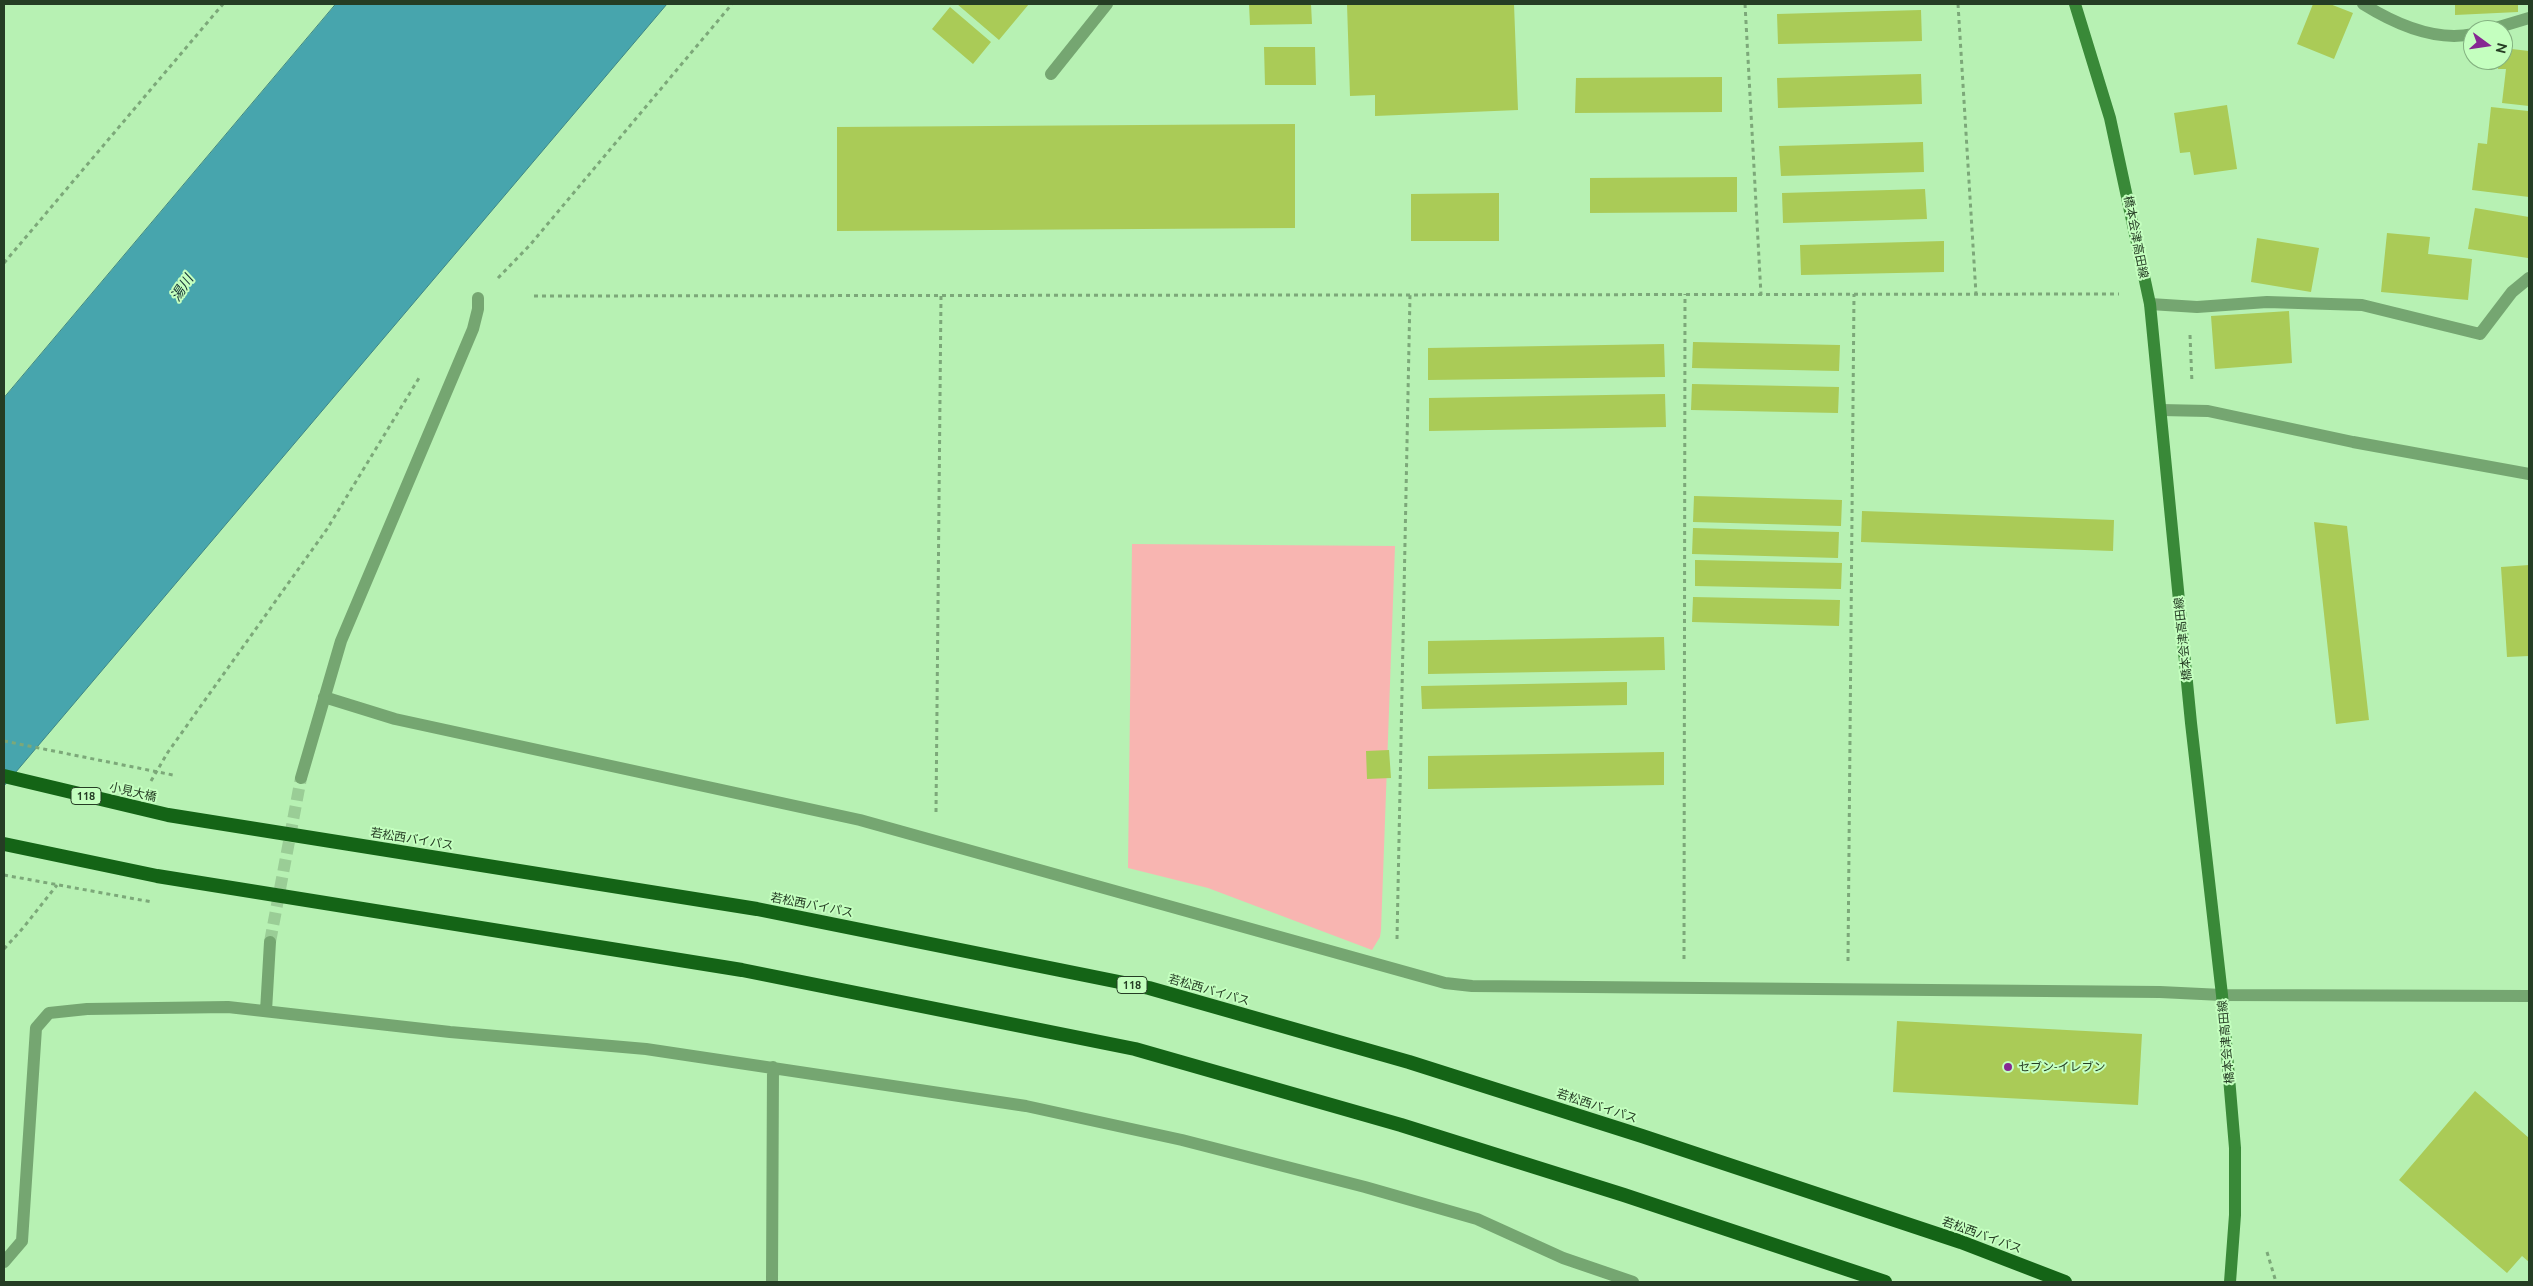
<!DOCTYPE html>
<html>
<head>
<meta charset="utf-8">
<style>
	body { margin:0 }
	#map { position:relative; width:2533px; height:1286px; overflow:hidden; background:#b7f1b3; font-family:Ubuntu,sans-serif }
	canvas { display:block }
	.frame { position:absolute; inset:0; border:5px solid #253d24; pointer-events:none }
	.north { position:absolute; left:2463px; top:20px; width:50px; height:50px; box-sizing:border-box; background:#c4ffbf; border:1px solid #84b181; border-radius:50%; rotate:104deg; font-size:14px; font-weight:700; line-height:20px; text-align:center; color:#253d24 }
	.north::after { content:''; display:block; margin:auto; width:18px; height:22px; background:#862892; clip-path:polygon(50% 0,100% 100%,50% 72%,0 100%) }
</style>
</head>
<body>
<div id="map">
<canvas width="2533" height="1286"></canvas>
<div class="frame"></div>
<div class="north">N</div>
</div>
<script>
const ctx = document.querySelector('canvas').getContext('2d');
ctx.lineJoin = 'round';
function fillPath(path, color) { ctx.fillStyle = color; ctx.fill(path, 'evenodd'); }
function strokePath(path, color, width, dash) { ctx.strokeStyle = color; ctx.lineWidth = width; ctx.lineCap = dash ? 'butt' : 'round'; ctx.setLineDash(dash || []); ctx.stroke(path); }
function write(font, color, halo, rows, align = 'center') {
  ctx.font = font + ' Ubuntu,"Noto Sans JP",sans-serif'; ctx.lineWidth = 4; ctx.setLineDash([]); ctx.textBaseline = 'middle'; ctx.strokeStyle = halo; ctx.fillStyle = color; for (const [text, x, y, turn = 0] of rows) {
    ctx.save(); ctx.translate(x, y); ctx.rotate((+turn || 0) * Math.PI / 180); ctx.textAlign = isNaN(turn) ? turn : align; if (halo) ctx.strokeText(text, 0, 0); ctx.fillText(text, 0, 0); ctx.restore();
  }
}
const green = new Path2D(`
	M1132,544l263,2 -14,384 -1,7 -8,13 -164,-62 -80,-20z`);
const water = new Path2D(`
	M336,4h331l-663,782v-388z`);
const building = new Path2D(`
	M957,4h72l-30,36z
	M1249,4h62l1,20 -62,1z
	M1347,4h167l4,106 -143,6v-21l-25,1z
	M2313,4h17l23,9 -19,46 -37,-15z
	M2455,4h63v8l-63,3z
	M950,7l41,35 -18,22 -41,-35z
	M1921,10l1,31 -144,3 -1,-30z
	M1264,47h51l1,38h-51z
	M2503,48l26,3v55l-27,-3 4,-34h-8l1,-9h4z
	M1921,74l1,30 -144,4 -1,-30z
	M1722,77v35l-147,1 1,-35z
	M2227,105l10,64 -43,6 -4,-23 -10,1 -6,-40z
	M2491,107l37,4 1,86 -57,-7 6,-47 9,1z
	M1295,124v104l-458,3v-104z
	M1923,142l1,30 -143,4 -2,-30z
	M1737,177v35l-147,1v-35z
	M1925,189l2,30 -144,4 -1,-30z
	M1499,193v48h-88v-47z
	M2475,208l54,9 -1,41 -60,-9z
	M2387,233l43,4 -2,17 44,5 -4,41 -87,-8z
	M2257,238l62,10 -8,44 -60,-10z
	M1944,241v31l-143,3 -1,-30z
	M2289,311l3,52 -77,6 -4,-53z
	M1693,342l147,3 -1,26 -147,-3z
	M1664,344l1,33 -237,3v-32z
	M1692,384l147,3 -1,26 -147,-3z
	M1665,394l1,33 -237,4v-33z
	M1694,496l148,4 -1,26 -148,-4z
	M1862,511l252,9 -1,31 -252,-9z
	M2314,522l33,4 22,194 -33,4z
	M1693,528l146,4 -1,26 -146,-4z
	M1695,560l147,3 -1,26 -146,-3z
	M2529,565v91l-22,1 -6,-90z
	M1693,597l147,3 -1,26 -147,-4z
	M1664,637l1,33 -237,4v-33z
	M1627,682v23l-205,4 -1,-23z
	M1389,750l2,28 -24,1 -1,-28z
	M1664,752v33l-236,4v-33z
	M1897,1021l245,13 -4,71 -245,-13z
	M2475,1091l54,47v124l-7,-6 -15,17 -108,-93z`);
const minorTunnel = new Path2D(`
	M270,942l31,-164`);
const path = new Path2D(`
	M1745,4l16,291
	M1958,4l18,290
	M4,263l219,-259
	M498,278l32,-33 202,-241
	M534,296l1585,-2
	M2190,335l2,48
	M151,781l17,-29 159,-223 92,-151
	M936,812l5,-517
	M1397,939l13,-644
	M4,949l19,-21 34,-43
	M1684,959l1,-665
	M1848,961l6,-667
	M2267,1252l9,30`);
const service = new Path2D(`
	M1051,74l56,-70`);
const minor = new Path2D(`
	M2363,4c32,20 72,38 110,30
	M2489,30l40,-12
	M2150,304l47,3 70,-5 95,3 118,29 32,-42 17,-14
	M2161,410l47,1 145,31 176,32
	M324,697l71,22 465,101 585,163 27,3 688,6 62,3 307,1
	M301,778l40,-137 132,-312 5,-20v-11
	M266,1011l4,-69
	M4,1262l18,-21 14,-213 13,-15 38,-4 141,-2 222,25 196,17 380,57 156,34 183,47 112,32 86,39 70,24
	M772,1282l1,-215`);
const secondary = new Path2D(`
	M2075,4l35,114 40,186 41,419 31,272 13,153v67l-5,67`);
const trunk = new Path2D(`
	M4,776l164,39 589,94 392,79 260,74 233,74 319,106 104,40
	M4,844l153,32 585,94 393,79 266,76 223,70 261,87`);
const pathBridge = new Path2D(`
	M4,741l169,34
	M4,875l148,27`);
const markers = [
	[2008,1067,5,"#862892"]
];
const shields = [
	[86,796,30],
	[1132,985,30]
];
const shieldNames = [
	["118",86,796],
	["118",1132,985]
];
const streetNames = [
	["橋本会津高田線",2136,237,79],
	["橋本会津高田線",2183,639,-96],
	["小見大橋",133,792,13],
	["若松西バイパス",412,839,9],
	["若松西バイパス",812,905,11],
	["若松西バイパス",1209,990,16],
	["橋本会津高田線",2226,1042,-95],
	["若松西バイパス",1597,1106,18],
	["若松西バイパス",1982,1235,20]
];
const poiNames = [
	["セブン-イレブン",2018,1067]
];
const waterNames = [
	["湯川",182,288,-57]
];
fillPath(green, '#f8b5b1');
fillPath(water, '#47a5ad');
strokePath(water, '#3d8684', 1);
fillPath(building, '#aacb57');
strokePath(minorTunnel, '#9acd96', 12, [12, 6]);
strokePath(path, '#7ca879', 3, [4, 4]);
strokePath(service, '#75a671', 12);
strokePath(minor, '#75a671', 12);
strokePath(secondary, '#398938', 12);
strokePath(trunk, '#146416', 14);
strokePath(pathBridge, '#7ca879', 3, [4, 4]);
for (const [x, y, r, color] of markers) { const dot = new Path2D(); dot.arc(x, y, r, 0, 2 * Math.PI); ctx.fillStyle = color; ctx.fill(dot); strokePath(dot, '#c4ffbf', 2); }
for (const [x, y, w] of shields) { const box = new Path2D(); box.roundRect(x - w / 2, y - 8.5, w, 17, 4); ctx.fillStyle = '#c4ffbf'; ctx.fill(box); strokePath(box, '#253d24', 1); }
write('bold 11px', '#253d24', null, shieldNames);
write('12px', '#253d24', '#c4ffbf', streetNames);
write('12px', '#253d24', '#c4ffbf', poiNames, 'left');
write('italic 14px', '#122f32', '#c4ffbf', waterNames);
</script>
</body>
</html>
